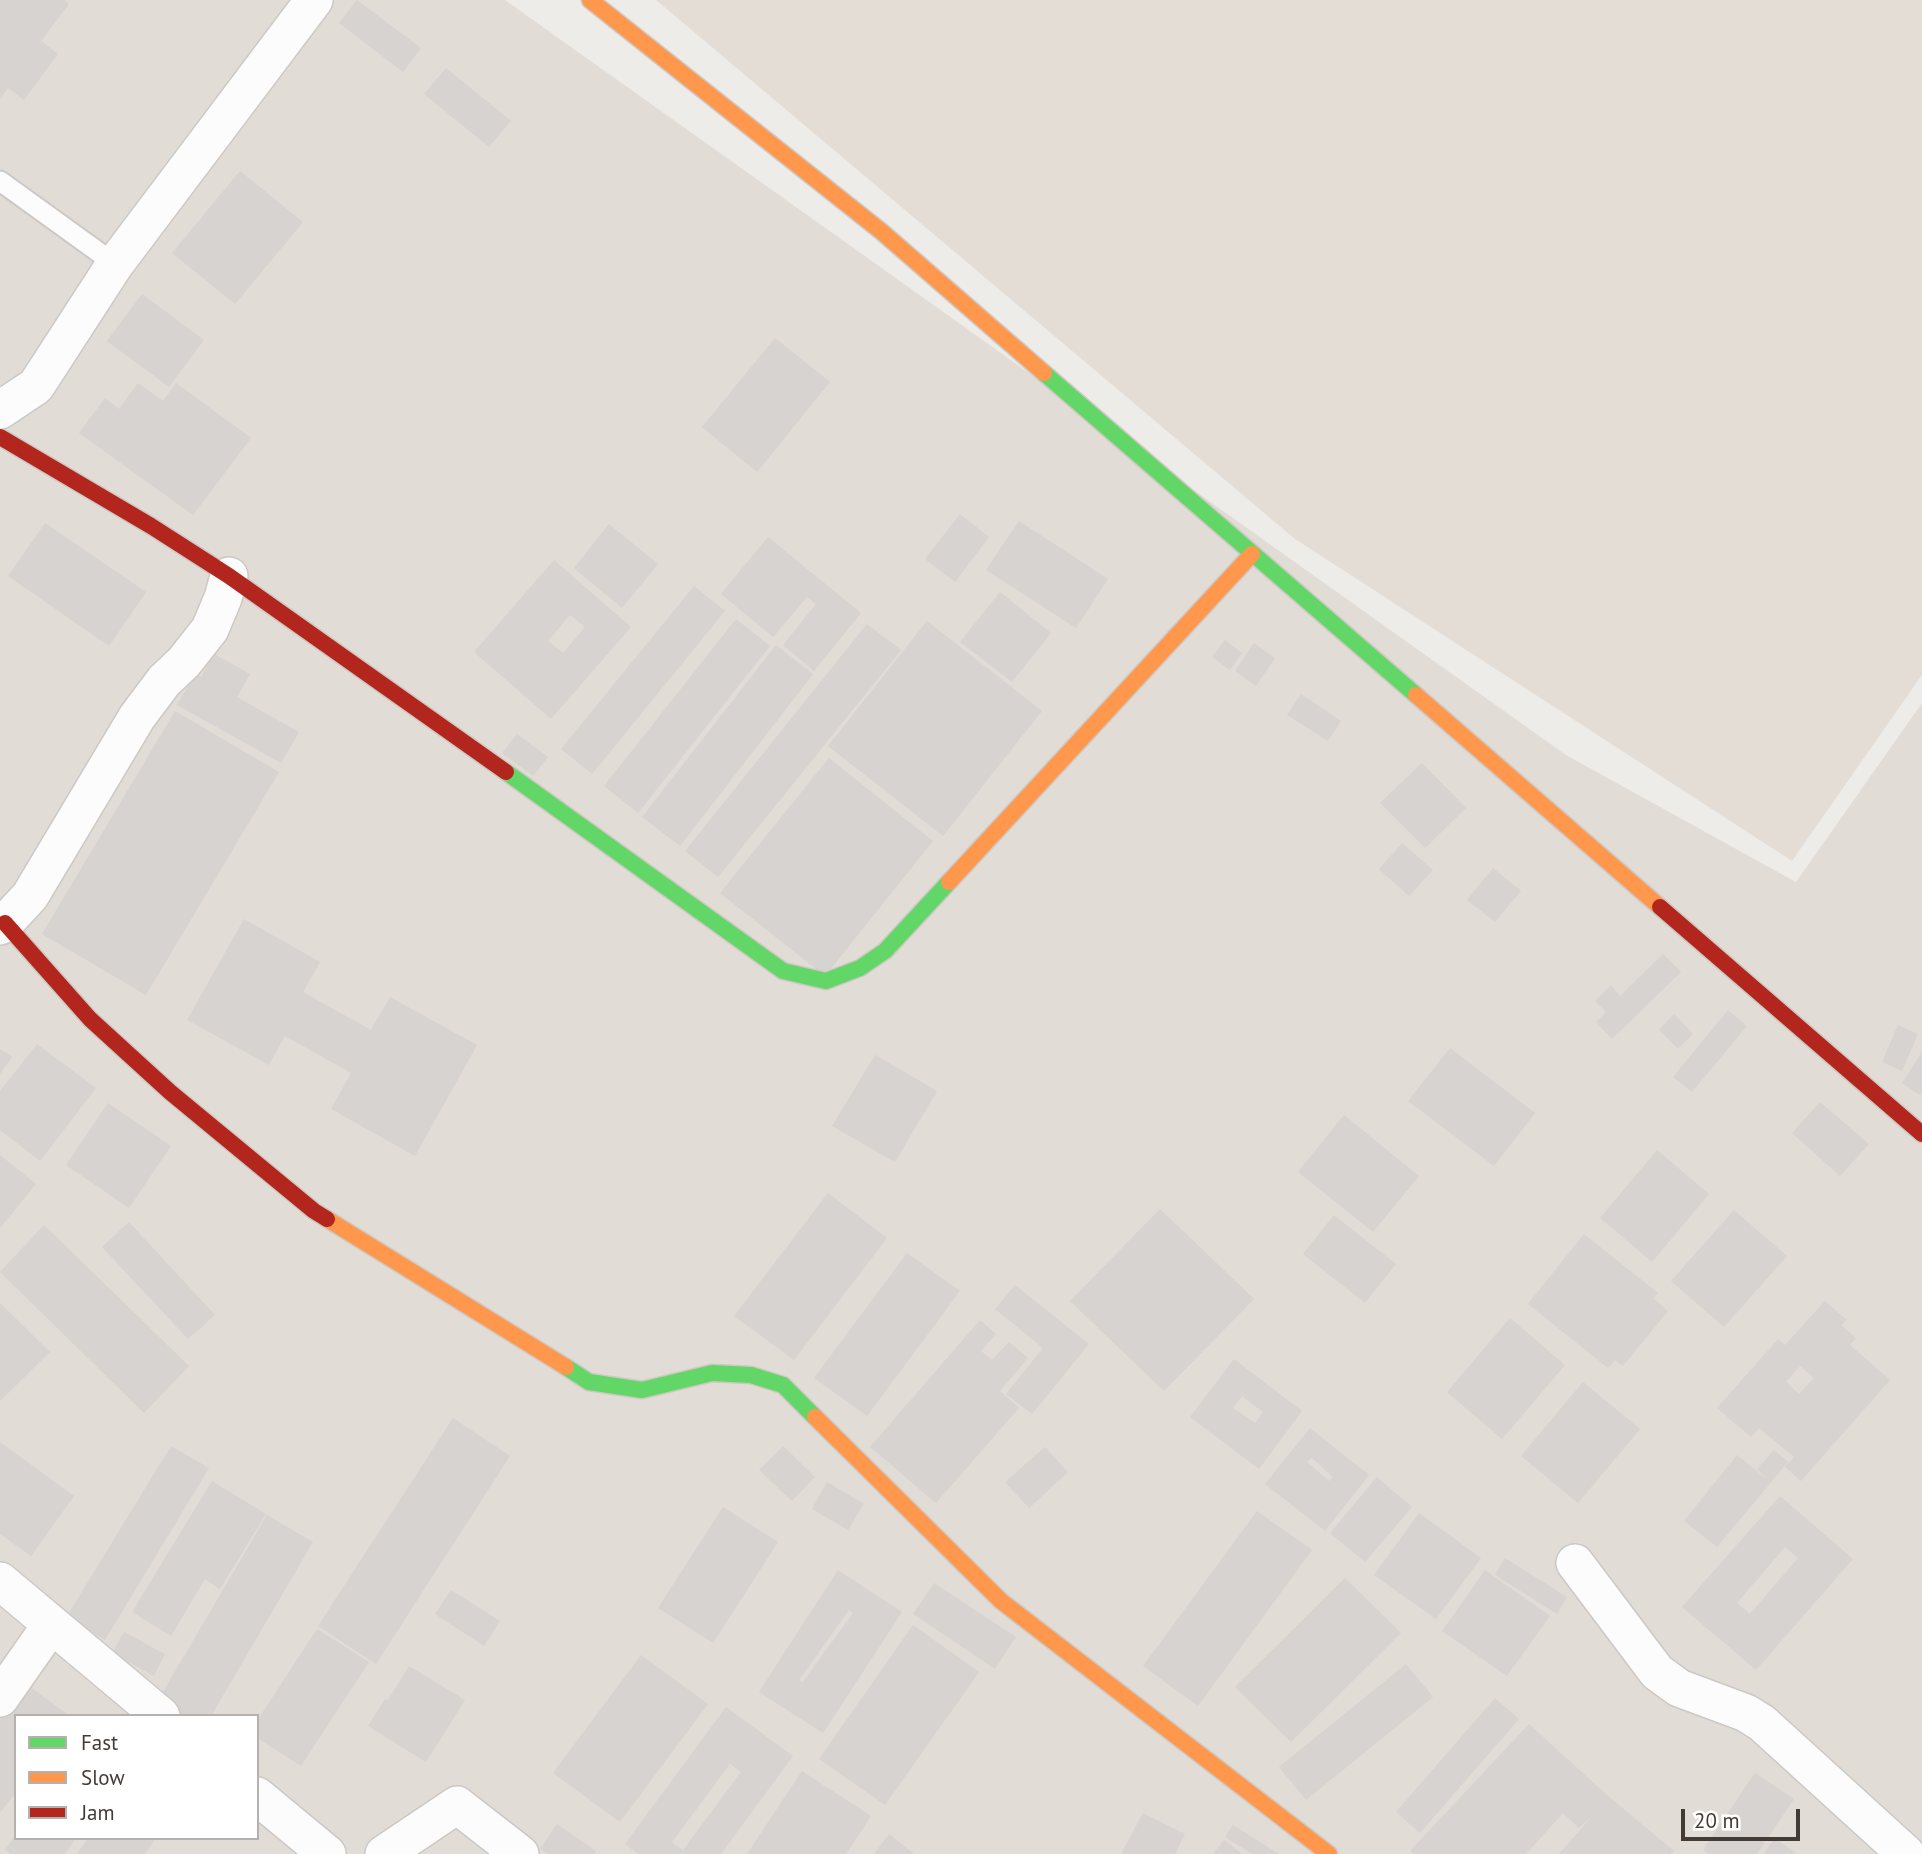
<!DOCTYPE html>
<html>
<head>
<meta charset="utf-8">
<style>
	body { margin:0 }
	#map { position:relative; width:1922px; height:1854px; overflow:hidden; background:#eeece9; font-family:"PT Sans",sans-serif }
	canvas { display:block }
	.legend { position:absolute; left:14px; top:1714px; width:245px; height:126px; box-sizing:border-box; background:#fff; border:2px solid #b4b1af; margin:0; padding:9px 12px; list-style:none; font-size:21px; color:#433b36 }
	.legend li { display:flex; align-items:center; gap:14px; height:35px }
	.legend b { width:35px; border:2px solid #b4b1af }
	.scale { position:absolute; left:1681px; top:1809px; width:119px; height:32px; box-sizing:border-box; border:4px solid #433b36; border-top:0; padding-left:9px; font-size:21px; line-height:24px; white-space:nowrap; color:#433b36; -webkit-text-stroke:5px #fff; paint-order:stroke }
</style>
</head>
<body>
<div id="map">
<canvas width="1922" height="1854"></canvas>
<ul class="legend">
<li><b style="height:9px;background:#63d668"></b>Fast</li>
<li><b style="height:9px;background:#ff974d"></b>Slow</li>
<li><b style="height:9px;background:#b3261e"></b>Jam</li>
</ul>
<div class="scale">20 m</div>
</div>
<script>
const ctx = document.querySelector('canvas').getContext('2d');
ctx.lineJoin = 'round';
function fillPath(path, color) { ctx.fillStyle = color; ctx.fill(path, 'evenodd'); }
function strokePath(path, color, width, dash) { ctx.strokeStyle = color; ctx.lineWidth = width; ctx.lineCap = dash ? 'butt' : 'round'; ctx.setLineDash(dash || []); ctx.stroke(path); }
const residential = new Path2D(`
	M0,0h505l1061,755 230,127 126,-179v1151h-1922zM16,1716h241v122h-241z`);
const education = new Path2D(`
	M656,0h1266v675l-130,186 -497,-322z`);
const building = new Path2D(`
	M0,0h64l5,4 -28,37 17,13 -34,46 -16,-12 -8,10z
	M357,0l64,48 -18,24 -64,-49z
	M446,68l65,53 -22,26 -65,-53z
	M240,171l63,51 -68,82 -63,-51z
	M142,294l62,46 -35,47 -62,-46z
	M775,338l55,44 -73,90 -55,-45z
	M138,383l25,18 13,-18 75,55 -58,77 -114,-82 26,-35 14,11z
	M960,514l29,23 -34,45 -30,-23z
	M1019,521l89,58 -32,49 -90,-58z
	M45,523l101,69 -37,54 -101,-70z
	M609,524l49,40 -36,44 -48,-40z
	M768,537l93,76 -47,58 -31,-26 33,-41 -9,-7 -34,40 -52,-43z
	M554,560l77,67 -80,92 -77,-67zM570,615l15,12 -22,26 -15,-12z
	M694,586l31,25 -133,163 -31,-25z
	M1000,592l51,41 -39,49 -52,-40z
	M736,619l34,27 -132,167 -34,-27z
	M927,621l115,90 -99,125 -115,-90z
	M867,624l34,26 -183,227 -33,-26z
	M1225,640l17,13 -12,17 -18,-13z
	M1254,643l21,15 -19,28 -21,-15z
	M776,645l37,29 -133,172 -38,-29z
	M214,654l36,20 -13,23 62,35 -18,31 -104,-58 18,-32 6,4z
	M1301,694l40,27 -13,20 -41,-26z
	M175,711l104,61 -133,223 -104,-61z
	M517,734l31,23 -15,19 -31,-23z
	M829,758l104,83 -108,135 -105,-83z
	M1422,763l44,45 -41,40 -45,-45z
	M1402,843l31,27 -24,26 -30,-27z
	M1493,868l28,23 -26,31 -28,-22z
	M244,919l76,43 -17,30 68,38 19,-33 87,48 -62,111 -84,-47 20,-36 -66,-37 -16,29 -82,-45z
	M1663,954l18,18 -69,67 -16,-17 10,-10 -11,-11 16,-16 9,11z
	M1728,1010l19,16 -55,66 -19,-15z
	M1674,1014l19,20 -15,15 -19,-19z
	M1898,1025l20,9 -16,37 -20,-9z
	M37,1044l59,44 -56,73 -40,-31v-39z
	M1450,1048l85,65 -41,53 -86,-65z
	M0,1049l12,8 -12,17z
	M1922,1052v40l-2,3 -18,-12z
	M875,1055l62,36 -42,71 -63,-36z
	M1820,1102l49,42 -29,32 -48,-43z
	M108,1103l63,43 -42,62 -63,-43z
	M1344,1115l75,61 -46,56 -75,-60z
	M1657,1150l52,44 -57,68 -52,-44z
	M0,1155l36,29 -36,44z
	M828,1193l59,45 -93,122 -60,-44z
	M1160,1209l94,90 -90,92 -94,-90z
	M1734,1210l53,46 -63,71 -53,-46z
	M1334,1215l62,49 -31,39 -62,-49z
	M129,1222l86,93 -27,24 -86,-92z
	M44,1225l145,141 -45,47 -144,-141z
	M1584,1234l74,59 -5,5 15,13 -45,55 -8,-6 -7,8 -80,-64z
	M907,1253l53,38 -93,125 -53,-38z
	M1015,1285l74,59 -57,70 -26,-20 37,-46 -48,-39z
	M1825,1301l22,19 -6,5 15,13 -6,7 40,35 -89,101 -16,-14 9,-10 -35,-29 -8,9 -34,-29 61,-69 7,6zM1800,1366l14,12 -15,16 -13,-12z
	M0,1303l50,49 -50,49z
	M1510,1318l55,47 -63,74 -55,-47z
	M980,1320l16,14 -15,17 11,9 17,-18 19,16 -28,33 19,17 -83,95 -66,-56z
	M1234,1359l68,52 -43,58 -69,-52zM1242,1396l21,16 -8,11 -22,-15z
	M1583,1382l57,47 -62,74 -57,-47z
	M453,1418l57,38 -134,208 -58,-38z
	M1310,1428l59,47 -44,56 -60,-47zM1312,1458l21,19 -4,4 -22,-19z
	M0,1442l74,54 -43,60 -31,-22z
	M171,1446l38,22 -104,172 -38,-24z
	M783,1446l32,31 -23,24 -33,-31z
	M1045,1447l23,25 -39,36 -24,-26z
	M1774,1450l14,12 -71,85 -33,-26 53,-66 31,25 -11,-11z
	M1377,1477l35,30 -47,55 -35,-29z
	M212,1481l54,33 -46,75 -15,-10 -34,57 -39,-24z
	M827,1482l37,22 -16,26 -36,-21z
	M1780,1496l73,63 -97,111 -74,-63zM1785,1547l13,11 -48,56 -13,-11z
	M723,1507l55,35 -65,101 -55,-35z
	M1257,1511l55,39 -114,156 -55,-40z
	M1419,1513l62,45 -45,61 -62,-44z
	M267,1515l46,27 -102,174h-30l-24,-14z
	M1505,1558l62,39 -10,17 -62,-39z
	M838,1570l64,42 -79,121 -64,-41zM849,1610l4,3 -51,70 -3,-3z
	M1485,1570l65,46 -43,60 -65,-45z
	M1345,1578l56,55 -110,109 -56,-55z
	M934,1583l82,54 -21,32 -82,-55z
	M451,1590l49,31 -16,25 -49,-32z
	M913,1625l66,47 -94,133 -66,-46z
	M317,1629l52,33 -68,104 -44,-28v-17z
	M124,1632l41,22 -11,22 -42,-23z
	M641,1655l67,49 -88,118 -67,-49z
	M1406,1664l27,33 -127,103 -27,-33z
	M409,1666l56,34 -39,62 -58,-36 17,-27 3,1z
	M26,1684l44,32h-54v76l-16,21v-94z
	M1495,1698l24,21 -99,114 -24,-21z
	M726,1707l67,49 -72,98h-83l-13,-10zM730,1764l11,8 -58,78 -11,-8z
	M1529,1724l79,72 66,55 -3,3h-112l34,-39 -14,13 -16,-15 -37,41h-113l-3,-3z
	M802,1771l69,45 -25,38h-99z
	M1755,1773l39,26 -37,55h-48l-6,-4z
	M1143,1813l42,21 -10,20h-54z
	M557,1824l39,27 -2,3h-46l-8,-5z
	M1233,1825l46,29h-27l-27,-17z
	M16,1834v4h60l-11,16h-54l-6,-4z
	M889,1834l25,20h-40z
	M88,1838h68l-11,16h-68z
	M1775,1838l22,16h-34z
	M1224,1840l18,14h-29z`);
const lane = new Path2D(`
	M0,181l115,83`);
const street = new Path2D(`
	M0,410l36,-24 79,-122 199,-264
	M0,926l5,-3 25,-27 107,-179 27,-36 20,-19 26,-33 13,-31 6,-22
	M1575,1563l82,109 22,16 67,25 16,10 144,131
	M0,1581l161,135
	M0,1698l51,-73
	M257,1796l70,58
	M384,1854l73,-49 63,49`);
const fast = new Path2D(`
	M1044,373l372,322
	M506,772l277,199 43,10 34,-13 25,-17 64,-69
	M566,1367l23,15 53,8 70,-17 39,2 32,10 32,32`);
const slow = new Path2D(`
	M590,0l292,232 162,141
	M1416,695l244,212
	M949,882l303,-328
	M327,1219l239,148
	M815,1417l186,184 328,253`);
const jam = new Path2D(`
	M0,437l151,89 78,50 277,196
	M1660,907l262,227
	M5,923l85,96 80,73 144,119 13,8`);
fillPath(residential, '#e2dcd7');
fillPath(education, '#e4ddd5');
fillPath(building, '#d6d3d0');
strokePath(lane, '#cbc8c5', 23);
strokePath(street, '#cbc8c5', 40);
strokePath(fast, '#cec8c2', 19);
strokePath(slow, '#cec8c2', 19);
strokePath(jam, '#cec8c2', 19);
strokePath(lane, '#fcfcfc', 19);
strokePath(street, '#fcfcfc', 37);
strokePath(fast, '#63d668', 16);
strokePath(slow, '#ff974d', 16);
strokePath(jam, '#b3261e', 16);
</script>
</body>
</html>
